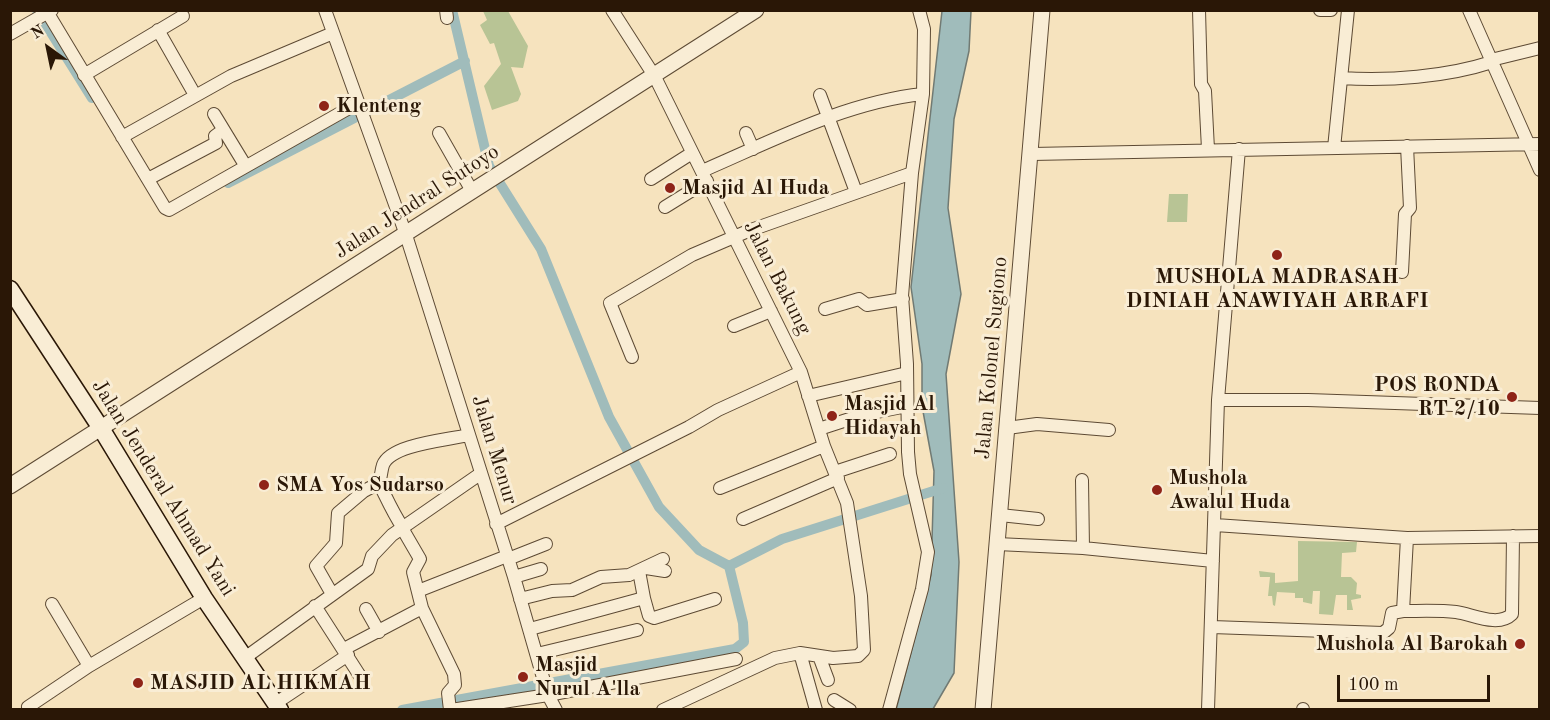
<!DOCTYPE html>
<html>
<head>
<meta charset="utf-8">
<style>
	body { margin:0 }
	#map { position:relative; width:1550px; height:720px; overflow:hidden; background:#f6e3be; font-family:"Old Standard TT",serif }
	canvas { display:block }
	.frame { position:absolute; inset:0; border:12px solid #2a1706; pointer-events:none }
	.north { position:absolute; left:18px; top:18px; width:60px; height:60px; -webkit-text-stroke:4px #f9edd5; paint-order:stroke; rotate:327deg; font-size:16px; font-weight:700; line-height:24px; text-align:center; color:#2a1706 }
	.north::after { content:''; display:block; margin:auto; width:21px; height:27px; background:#2a1706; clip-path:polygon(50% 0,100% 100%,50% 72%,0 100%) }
	.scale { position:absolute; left:1337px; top:675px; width:153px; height:27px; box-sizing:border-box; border:3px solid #2a1706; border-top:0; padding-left:8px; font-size:18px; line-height:21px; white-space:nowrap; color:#2a1706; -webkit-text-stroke:4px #f9edd5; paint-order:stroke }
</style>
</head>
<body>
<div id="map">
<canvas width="1550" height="720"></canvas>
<div class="frame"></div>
<div class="north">N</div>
<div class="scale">100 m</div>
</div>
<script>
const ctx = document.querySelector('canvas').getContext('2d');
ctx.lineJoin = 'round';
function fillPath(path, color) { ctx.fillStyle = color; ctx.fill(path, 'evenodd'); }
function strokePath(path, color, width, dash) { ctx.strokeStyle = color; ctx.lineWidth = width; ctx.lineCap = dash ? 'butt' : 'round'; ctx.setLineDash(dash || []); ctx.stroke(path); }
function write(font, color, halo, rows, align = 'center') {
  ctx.font = font + ' "Old Standard TT",serif'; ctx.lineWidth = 6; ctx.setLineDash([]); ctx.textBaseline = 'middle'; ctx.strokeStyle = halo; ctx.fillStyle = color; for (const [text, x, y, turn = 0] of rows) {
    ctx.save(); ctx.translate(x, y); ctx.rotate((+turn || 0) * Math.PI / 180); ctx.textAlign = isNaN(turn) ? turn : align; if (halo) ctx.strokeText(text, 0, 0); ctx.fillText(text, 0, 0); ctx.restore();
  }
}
const green = new Path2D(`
	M483,11h25l20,35 -5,22 -12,-1 10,27 -3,7 -26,9 -8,-24 17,-22 -7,-21 -4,1 -10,-19 7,-5z
	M1169,194h19l-1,28h-20z
	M1298,541l59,1 -1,10 -14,1 -1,24h10l6,6 -1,11 5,1v3l-10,2 2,10h-6v-15h-11l-3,20 -14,-1 1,-23h-7l-1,13 -9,-2v-4h-8v-5l-18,-1 -2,14 -2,-1 -1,-9h-4l2,-19h-10l-1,-6 16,2v10l23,-2z`);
const water = new Path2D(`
	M942,11h29l-2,40 -15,68 -6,89 13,86 -15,80 13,188 -5,111 -21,36 -37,1 35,-135 3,-104 -12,-65v-42l-11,-77z`);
const canal = new Path2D(`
	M37,10l55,88
	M452,10l37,156 52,83 68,168 50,90 40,43 30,16 53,-27 161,-51
	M228,183l237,-122
	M402,710l333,-61 9,-7 -1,-19 -14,-57`);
const minor = new Path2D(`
	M46,10l119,198 4,2 189,-107
	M325,10l81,225 108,342 34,118 188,-36
	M446,10l1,8
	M612,10l43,67 146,295 23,74 23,57 14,93 3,54 -6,6 -25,2 -33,-5 -25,5 -112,52
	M1199,10l2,74 4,7 3,58
	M1320,10h11
	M1469,10l71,160
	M158,30l37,65
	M10,34l42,-24
	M1491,60l49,-12
	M84,75l99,-59
	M1341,78c48,3 105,-1 151,-16
	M820,95l36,97
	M214,114l31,51
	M439,133l33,58
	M746,133l7,16
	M122,137l109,-61 102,-43
	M1334,148l14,-138
	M1032,154l508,-10
	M702,171c70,-30 144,-69 221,-77
	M148,179l68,-36 -1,-7 8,-6
	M651,179l41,-26
	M665,207l42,-26
	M1402,272l3,-58 5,-6 -3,-62
	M825,309l34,-10 8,6 36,-6
	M734,326l37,-15
	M632,357l-22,-54 82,-48 56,-24 164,-58
	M808,396l99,-23
	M1218,400h90l232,8
	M1007,428l30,-4 72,6
	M819,429l43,-14 45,-9
	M835,472l55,-18
	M1082,480l1,68
	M379,483c2,-5 2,-12 4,-18 8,-21 66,-25 85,-30
	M720,488l104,-42
	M1000,515l38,4
	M743,519l95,-41
	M496,524l193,-97 29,-17 83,-38
	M1215,525l192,13 133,-2
	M402,528l18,31 -7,13 9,36 32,66 1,11 -7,8 2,17
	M1407,538l-4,73c17,0 36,-1 53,1 16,2 42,16 56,2l1,-78
	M997,544l86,4 130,13
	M508,559l38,-15
	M646,568l19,3
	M639,571l5,27
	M514,577l27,-8
	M418,591l89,-35
	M332,594l-16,-28 20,-23 2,-30 26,-22 15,-8c8,16 14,30 24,45
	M520,599l32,-8 20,-1 29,-13 28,-2 34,-16
	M52,604l37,62
	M315,606l45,70
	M366,609l13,23
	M1212,627l171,6 6,-5 3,-15 11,-2
	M530,629l114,-31 5,18 5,2 61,-19
	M344,649l78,-41
	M800,653l16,57
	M537,654l100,-24
	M819,656l9,24
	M246,657l122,-88 4,-13 20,-21 88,-61
	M834,700l16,10
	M276,703l72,-48
	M29,710l-1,-3 61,-41 115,-68
	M451,710l97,-15 8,15
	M889,710l33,-121 6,-37 -18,-78 -2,-22 -1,-88 -5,-68 10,-123 11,-79 1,-65 -5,-19
	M1208,710l10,-310 21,-251
	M1303,710v-1`);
const tertiary = new Path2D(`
	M10,486l746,-476
	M983,710l59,-700`);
const secondary = new Path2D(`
	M10,289l92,141 102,168 76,112`);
const markers = [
	[324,106,6,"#8f2418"],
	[670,188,6,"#8f2418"],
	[1277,255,6,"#8f2418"],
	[1512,397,6,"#8f2418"],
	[832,416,6,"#8f2418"],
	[264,485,6,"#8f2418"],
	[1157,490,6,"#8f2418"],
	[1520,644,6,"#8f2418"],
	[523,677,6,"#8f2418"],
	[138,683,6,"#8f2418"]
];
const poiNames = [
	["Klenteng",336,106],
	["Masjid Al Huda",682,188],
	["MUSHOLA MADRASAH",1277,277,"center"],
	["DINIAH ANAWIYAH ARRAFI",1277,301,"center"],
	["POS RONDA",1500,385,"right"],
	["RT 2/10",1500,409,"right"],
	["Masjid Al",844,404],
	["Hidayah",844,428],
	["Mushola",1169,478],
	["Awalul Huda",1169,502],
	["SMA Yos Sudarso",276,485],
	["Mushola Al Barokah",1508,644,"right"],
	["Masjid",535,665],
	["Nurul A'lla",535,689],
	["MASJID AL HIKMAH",150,683]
];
const streetNames = [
	["Jalan Jendral Sutoyo",417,202,-33],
	["Jalan Bakung",777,278,63],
	["Jalan Kolonel Sugiono",992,358,-85],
	["Jalan Menur",494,450,73],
	["Jalan Jenderal Ahmad Yani",163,488,58]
];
fillPath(green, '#b8c495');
fillPath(water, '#a0bcbb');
strokePath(water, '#717a73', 1.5);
strokePath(canal, '#a0bcbb', 10);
strokePath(minor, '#5d4a34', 14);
strokePath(tertiary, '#5d4a34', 17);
strokePath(secondary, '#2a1706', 19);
strokePath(minor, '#f9edd5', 12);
strokePath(tertiary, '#f9edd5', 15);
strokePath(secondary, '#f9edd5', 16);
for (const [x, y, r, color] of markers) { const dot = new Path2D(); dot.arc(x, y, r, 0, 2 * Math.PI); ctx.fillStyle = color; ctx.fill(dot); strokePath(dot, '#f9edd5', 2); }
write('bold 21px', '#2a1706', '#f9edd5', poiNames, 'left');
write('21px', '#2a1706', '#f9edd5', streetNames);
</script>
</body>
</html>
